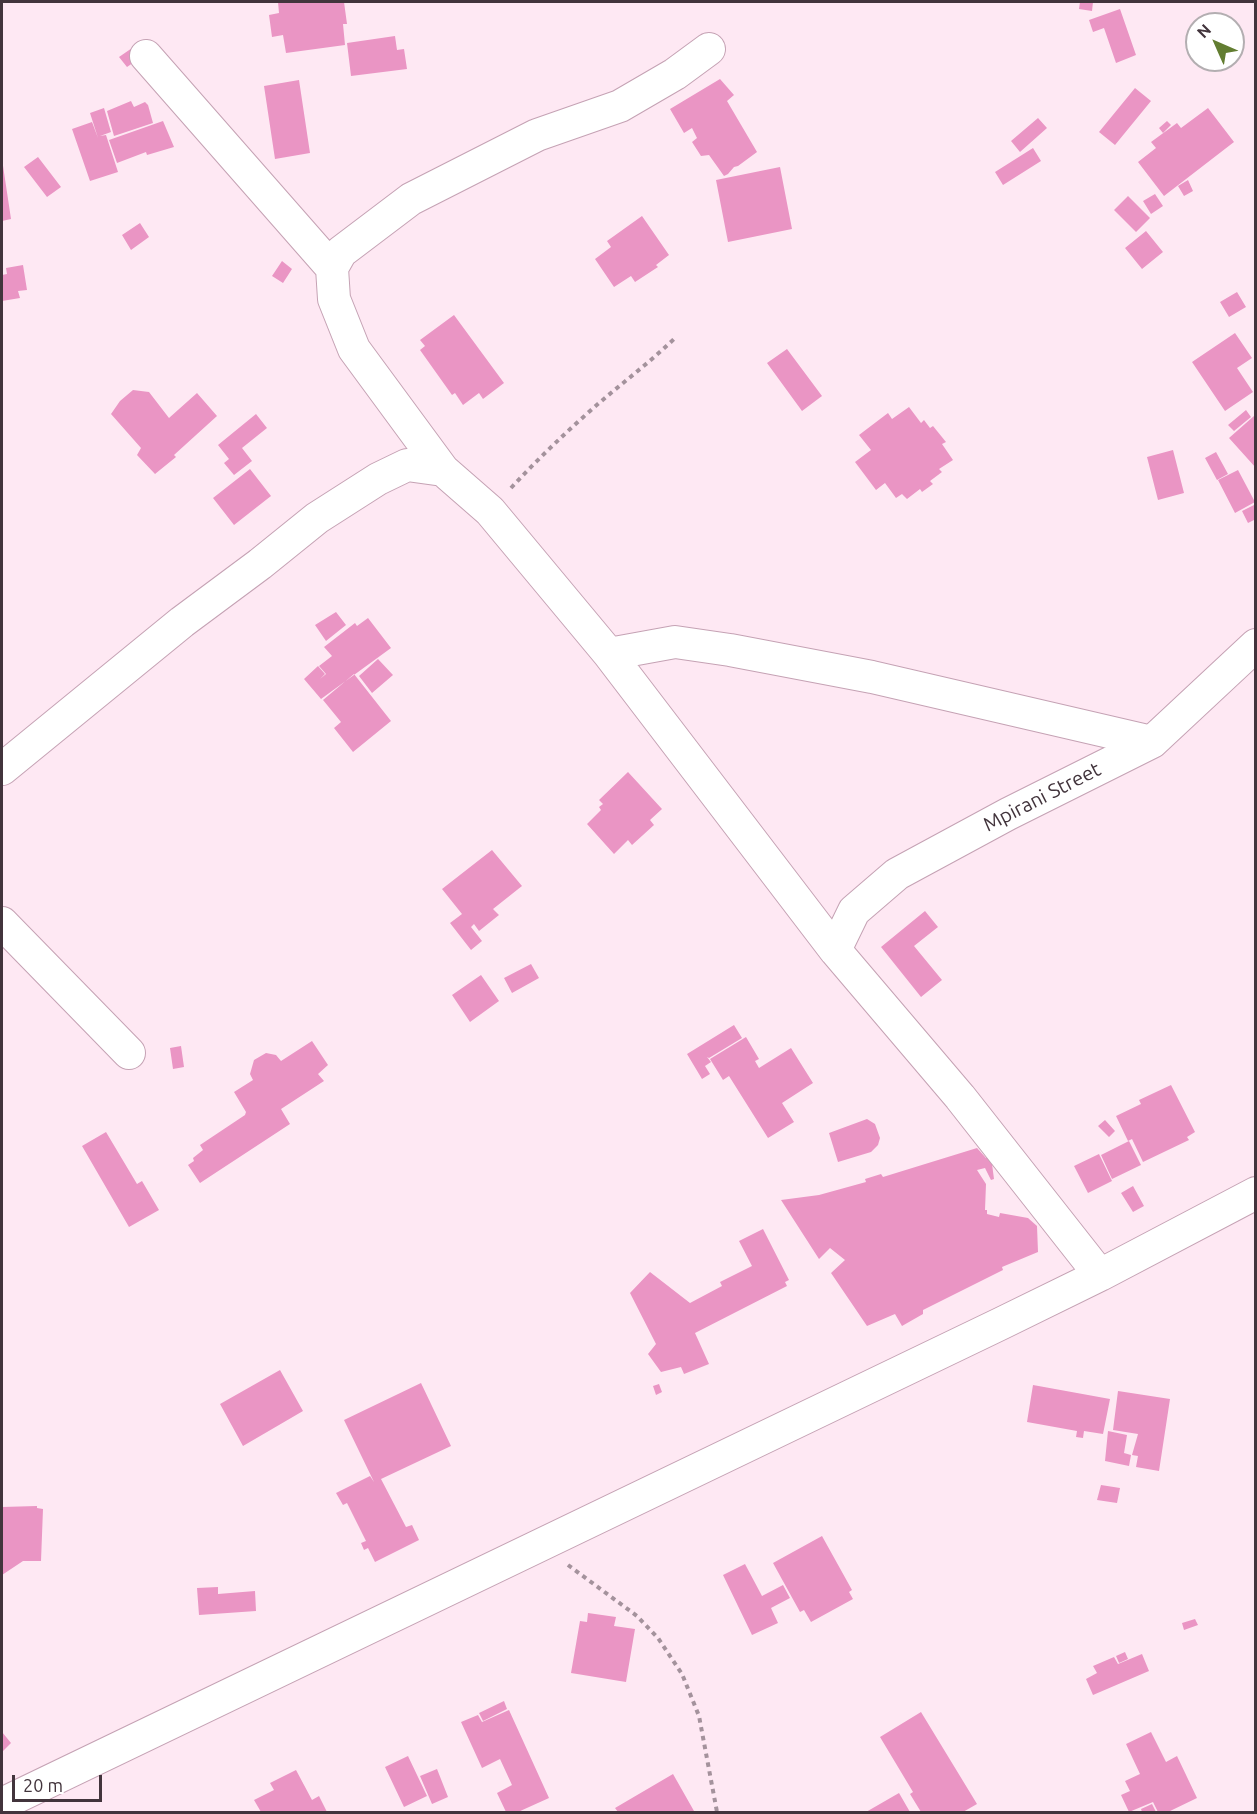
<!DOCTYPE html>
<html>
<head>
<meta charset="utf-8">
<style>
	body { margin:0 }
	#map { position:relative; width:1257px; height:1814px; overflow:hidden; background:#fee8f3; font-family:Ubuntu,sans-serif }
	canvas { display:block }
	.frame { position:absolute; inset:0; border:3px solid #42343c; pointer-events:none }
	.north { position:absolute; left:1185px; top:12px; width:60px; height:60px; box-sizing:border-box; background:#fff; border:2px solid #b3aeb1; border-radius:50%; rotate:315deg; font-size:16px; font-weight:700; line-height:24px; text-align:center; color:#42343c }
	.north::after { content:''; display:block; margin:auto; width:21px; height:27px; background:#627d31; clip-path:polygon(50% 0,100% 100%,50% 72%,0 100%) }
	.scale { position:absolute; left:12px; top:1775px; width:90px; height:27px; box-sizing:border-box; border:3px solid #42343c; border-top:0; padding-left:8px; font-size:18px; line-height:21px; white-space:nowrap; color:#42343c; -webkit-text-stroke:4px #fff; paint-order:stroke }
</style>
</head>
<body>
<div id="map">
<canvas width="1257" height="1814"></canvas>
<div class="frame"></div>
<div class="north">N</div>
<div class="scale">20 m</div>
</div>
<script>
const ctx = document.querySelector('canvas').getContext('2d');
ctx.lineJoin = 'round';
function fillPath(path, color) { ctx.fillStyle = color; ctx.fill(path, 'evenodd'); }
function strokePath(path, color, width, dash) { ctx.strokeStyle = color; ctx.lineWidth = width; ctx.lineCap = dash ? 'butt' : 'round'; ctx.setLineDash(dash || []); ctx.stroke(path); }
function write(font, color, halo, rows, align = 'center') {
  ctx.font = font + ' Ubuntu,sans-serif'; ctx.lineWidth = 6; ctx.setLineDash([]); ctx.textBaseline = 'middle'; ctx.strokeStyle = halo; ctx.fillStyle = color; for (const [text, x, y, turn = 0] of rows) {
    ctx.save(); ctx.translate(x, y); ctx.rotate((+turn || 0) * Math.PI / 180); ctx.textAlign = isNaN(turn) ? turn : align; if (halo) ctx.strokeText(text, 0, 0); ctx.fillText(text, 0, 0); ctx.restore();
  }
}
const building = new Path2D(`
	M278,2h66l3,22h-4l2,21 -59,8 -3,-18 -11,2 -3,-22 10,-2z
	M1080,2h13l-1,9 -13,-2z
	M1120,9l16,46 -20,8 -12,-35 -11,4 -4,-12z
	M395,36l2,14 7,-1 3,20 -56,7 -4,-33z
	M135,46l8,10 -16,11 -8,-10z
	M720,79l14,16 -7,6 30,51 -19,14 -4,1 -6,7 -4,2 -15,-21 -8,1 -9,-14 5,-4 -5,-10 -8,5 -14,-24z
	M299,80l11,73 -35,6 -11,-73z
	M1135,88l16,13 -36,44 -16,-13z
	M131,101l3,6 11,-5 3,3 5,18 -39,13 -7,-25z
	M104,108l7,24 -11,4 6,-1 12,37 -28,9 -18,-52 20,-7 6,16 -8,-25z
	M1208,108l26,34 -70,54 -26,-34 18,-14 -5,-6 26,-19 4,5z
	M1038,118l9,10 -27,24 -9,-11z
	M163,121l11,26 -27,8 -1,-3 -29,11 -8,-23z
	M1167,121l4,4 -8,8 -4,-5z
	M1033,148l8,13 -38,24 -8,-13z
	M38,157l23,30 -14,10 -23,-30z
	M2,159l9,60 -9,2z
	M780,167l12,62 -64,13 -12,-62z
	M1188,180l5,11 -9,5 -6,-10z
	M1155,194l8,12 -12,8 -8,-13z
	M1128,196l22,22 -14,14 -22,-22z
	M642,216l27,39 -13,10 2,2 -23,15 -4,-6 -17,11 -19,-28 16,-12 -4,-6z
	M140,223l9,14 -18,13 -9,-15z
	M1146,231l17,21 -21,17 -17,-21z
	M282,261l10,8 -9,14 -11,-7z
	M23,265l4,25 -9,1 2,7 -18,3v-26l5,-1 -1,-6z
	M1237,292l9,15 -17,10 -9,-15z
	M454,315l50,68 -21,16 -4,-6 -16,12 -8,-12 -3,2 -32,-45 5,-4 -5,-6z
	M1235,333l17,25 -15,10 16,24 -28,19 -33,-49z
	M787,349l35,47 -20,15 -35,-48z
	M133,390l16,2 20,26 28,-25 20,23 -43,39 2,2 -21,17 -18,-19 4,-7 -30,-34 9,-13z
	M909,407l12,16 3,-3 6,8 3,-2 13,16 -4,2 11,16 -14,9 3,3 -12,9 3,3 -11,8 -2,-3 -13,10 -5,-5 -6,4 -11,-15 -9,7 -21,-28 16,-12 -12,-15 29,-22 4,6z
	M1246,410l5,7 -17,14 -6,-6z
	M256,414l11,14 -25,20 10,13 -18,14 -10,-12 5,-4 -11,-14z
	M1254,416l2,2v50l-27,-30z
	M1173,450l11,43 -26,7 -11,-43z
	M1216,452l12,22 -11,6 -12,-22z
	M250,469l21,27 -37,29 -21,-27z
	M1238,470l17,32 -20,11 -17,-33z
	M1256,504v15l-8,4 -6,-12z
	M336,612l10,13 -20,16 -11,-16z
	M368,618l23,30 -70,51 -17,-20 14,-13 7,8 -5,5 6,-5 -7,-8 13,-10 -8,-9 31,-24 2,3z
	M378,659l15,16 -21,18 -13,-17z
	M354,674l37,47 -38,31 -19,-24 7,-6 -18,-22z
	M628,772l34,37 -12,11 4,5 -22,20 -4,-5 -14,14 -27,-30 14,-14 -2,-3 4,-3 -4,-4z
	M492,850l30,36 -29,23 6,6 -20,16 -5,-7 -3,3 11,14 -11,9 -21,-27 12,-9 -20,-25z
	M925,911l13,16 -24,19 28,34 -21,17 -40,-50z
	M531,964l8,14 -27,15 -8,-15z
	M481,975l18,26 -29,21 -18,-27z
	M734,1025l8,13 -33,20 -2,-1 4,5 -6,4 5,8 -8,5 -15,-25z
	M746,1037l13,22 -4,2 4,7 32,-20 22,35 -31,20 12,19 -26,16 -39,-62 -6,4 -13,-21z
	M312,1041l16,24 -10,9 6,7 -43,28 9,15 -90,59 -12,-18 6,-4 -1,-3 10,-8 -3,-5 45,-30 1,-3 -12,-20 19,-12 -3,-6 4,-14 12,-7 10,2 5,6z
	M181,1046l3,21 -11,2 -3,-21z
	M1171,1085l24,47 -8,5 2,3 -46,22 -11,-23 -4,2 -12,-25 25,-12 -2,-4z
	M867,1119l8,5 5,14 -2,7 -7,7 -33,10 -9,-29z
	M1105,1120l10,11 -6,6 -11,-11z
	M106,1132l31,52 5,-3 17,29 -30,17 -47,-81z
	M1129,1141l12,24 -29,14 -11,-24z
	M977,1148l9,10 5,-3 6,5 -5,4 2,15 -3,1 -6,-12 -8,2 9,14 -1,26h2v4l12,3 1,-4 28,5 9,8 1,26 -36,15 1,3 -80,40v4l-21,12 -7,-12 -28,12 -36,-53 14,-13 -15,-12 -11,11 -38,-59 38,-5 47,-13 -1,-3 16,-5 2,3z
	M1099,1154l13,27 -24,12 -14,-27z
	M1133,1186l11,20 -11,6 -12,-19z
	M763,1229l26,51 -4,2 2,4 -92,47 14,31 -25,10 -3,-7 -20,5 -13,-18 8,-10 -26,-51 20,-21 40,31 32,-17 -2,-4 32,-16 -13,-25z
	M280,1370l23,41 -60,35 -23,-42z
	M421,1383l30,63 -70,33 25,48 6,-2 7,15 -44,22 -7,-14 -4,2 -3,-7 5,-2 -19,-38 -4,2 -7,-12 34,-17 4,6 -30,-62z
	M659,1384l3,8 -6,3 -3,-9z
	M1033,1385l77,14 -7,35 -19,-3 -1,7 -7,-1 1,-6 -50,-9z
	M1118,1391l52,8 -11,72 -23,-4 2,-11 -6,-1 6,-21 -25,-4z
	M1108,1431l19,4 -3,18 7,2 -2,11 -24,-5z
	M1101,1485l19,3 -3,15 -20,-3z
	M37,1506v2l6,1 -2,52h-18l-21,14v-68z
	M822,1536l30,54 -3,2 4,7 -42,23 -7,-12 -4,2 -27,-49z
	M745,1564l17,32 21,-11 7,13 -19,10 7,15 -26,12 -29,-60z
	M218,1587v7l37,-3 1,20 -57,4 -2,-27z
	M588,1613l28,4 -2,9 21,3 -9,53 -55,-9 9,-52 7,1z
	M1195,1619l3,6 -14,5 -2,-7z
	M1125,1652l3,7 -9,4 -3,-7z
	M1142,1654l7,17 -56,24 -7,-16 11,-6 -4,-7 21,-9 4,7z
	M504,1701l3,8 -24,12 -4,-8z
	M509,1710l40,88 -31,14h-12l-9,-19 15,-8 -12,-26 -18,9 -21,-46 17,-7 4,7z
	M921,1712l56,92 -14,8h-42l-11,-18 3,-2 -33,-55z
	M2,1732l9,11 -9,9z
	M1151,1732l15,30 11,-6 20,42 -29,14h-10l-5,-10 -24,10 -8,-17 9,-4 -5,-10 15,-7 -14,-30z
	M408,1756l19,40 -23,11 -19,-40z
	M437,1769l11,28 -16,7 -12,-28z
	M296,1770l16,30 7,-4 8,16h-66l-7,-12 20,-10 -4,-7z
	M673,1774l21,37 -4,1h-72l-3,-4z
	M899,1793l11,19h-44z
	M1152,1804l4,8h-14l-1,-3z`);
const path = new Path2D(`
	M511,488c25,-27 51,-52 79,-77 28,-25 57,-46 84,-72
	M568,1565l69,51 21,22 24,36 17,42 18,96`);
const minor = new Path2D(`
	M146,56l186,212
	M443,470l-89,-121 -20,-50 -2,-31 9,-16 70,-53 126,-64 83,-29 55,-32 34,-25
	M609,654l66,-12 55,8 142,27 280,65
	M2,769l180,-147 78,-58 57,-46 61,-39 29,-14 36,5 47,41 119,143 226,296 125,147 140,178
	M2,923l127,130
	M835,950l19,-39 43,-37 111,-60 144,-72 104,-97
	M2,1804l998,-480 100,-49 156,-82`);
const streetNames = [
	["Mpirani Street",1042,797,-27]
];
fillPath(building, '#ea95c4');
strokePath(minor, '#c5a2b4', 34);
strokePath(path, '#a4929c', 4, [4.5, 4.5]);
strokePath(minor, '#fff', 32);
write('20px', '#42343c', '#fff', streetNames);
</script>
</body>
</html>
